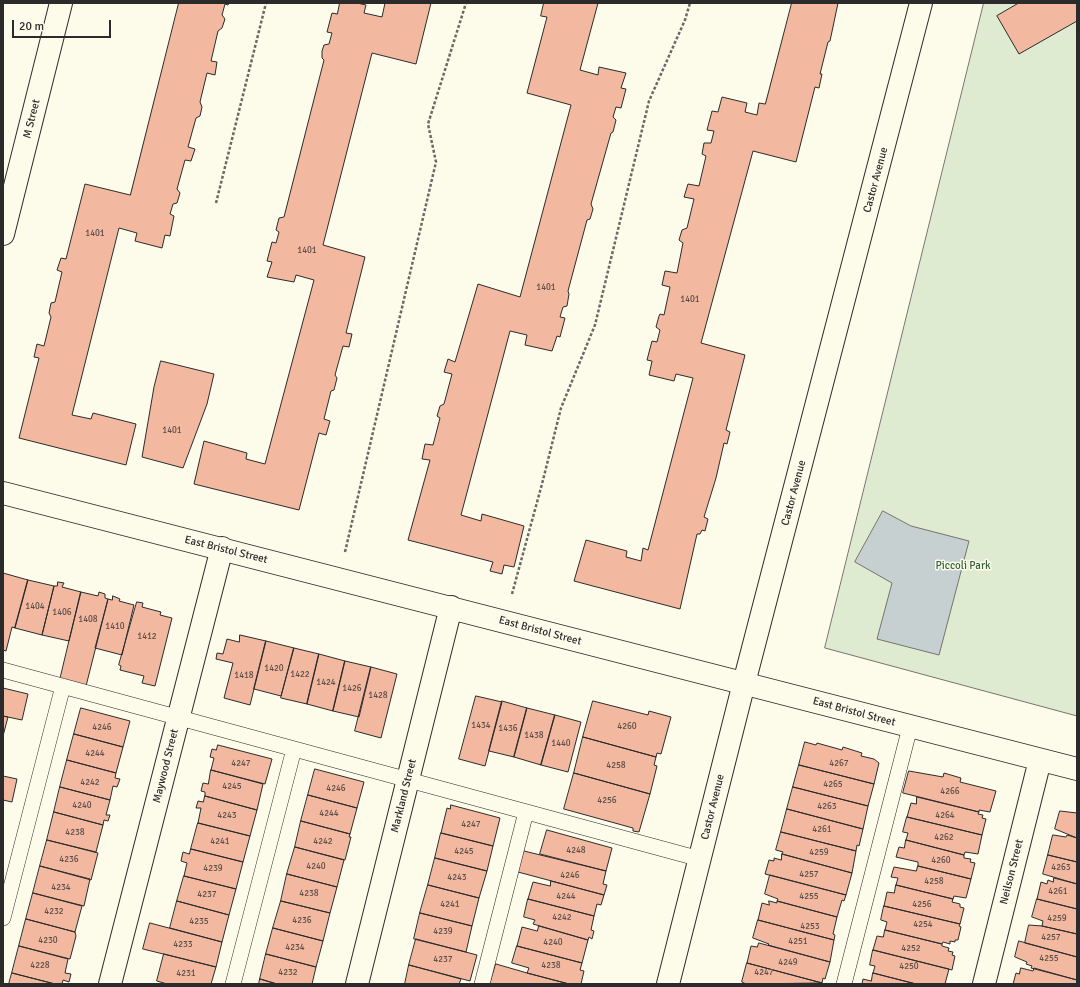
<!DOCTYPE html>
<html>
<head>
<meta charset="utf-8">
<style>
	body { margin:0 }
	#map { position:relative; width:1080px; height:987px; overflow:hidden; background:#fdfbea; font-family:Signika,sans-serif }
	canvas { display:block }
	.frame { position:absolute; inset:0; border:4px solid #2b2b2b; pointer-events:none }
	.scale { position:absolute; left:12px; top:20px; width:99px; height:18px; box-sizing:border-box; border:2px solid #2b2b2b; border-top:0; padding-left:5px; font-size:12px; line-height:14px; white-space:nowrap; color:#2b2b2b; -webkit-text-stroke:3px #fdfbea; paint-order:stroke }
</style>
</head>
<body>
<div id="map">
<canvas width="1080" height="987"></canvas>
<div class="frame"></div>
<div class="scale">20 m</div>
</div>
<script>
const ctx = document.querySelector('canvas').getContext('2d');
ctx.lineJoin = 'round';
function fillPath(path, color) { ctx.fillStyle = color; ctx.fill(path, 'evenodd'); }
function strokePath(path, color, width, dash) { ctx.strokeStyle = color; ctx.lineWidth = width; ctx.lineCap = dash ? 'butt' : 'round'; ctx.setLineDash(dash || []); ctx.stroke(path); }
function write(font, color, halo, rows, align = 'center') {
  ctx.font = font + ' Signika,sans-serif'; ctx.lineWidth = 3; ctx.setLineDash([]); ctx.textBaseline = 'middle'; ctx.strokeStyle = halo; ctx.fillStyle = color; for (const [text, x, y, turn = 0] of rows) {
    ctx.save(); ctx.translate(x, y); ctx.rotate((+turn || 0) * Math.PI / 180); ctx.textAlign = isNaN(turn) ? turn : align; if (halo) ctx.strokeText(text, 0, 0); ctx.fillText(text, 0, 0); ctx.restore();
  }
}
const green = new Path2D(`
	M984,3h93v713l-252,-68z`);
const water = new Path2D(`
	M883,511l28,15 58,15 -30,114 -62,-16 15,-56 -37,-21z`);
const building = new Path2D(`
	M179,3h50l-1,2 -3,-1 -3,11 3,4 -3,9 -4,3 -7,30 6,1 -2,13 -8,-2 -7,29 2,5 -2,9 -4,2 -8,29 7,2 -4,12 -6,-1 -8,29 3,4 -3,10 -4,1 -3,10 4,2 -4,20 -5,-1 -3,13 -27,-7 2,-8 -18,-5 -47,187 19,4 2,-6 43,11 -10,41 -107,-27 20,-80 -5,-1 3,-13 7,2 7,-29 -2,-4 2,-10 4,-1 7,-30 -5,-2 4,-12 5,1 19,-75 45,11z
	M340,3h17l9,2 -2,8 18,4 3,-14h46l-15,61 -44,-11 -49,192 42,12 -19,76 6,1 -3,13 -6,-1 -8,29 2,3 -3,12 -3,1 -7,28 6,2 -4,14 -7,-2 -20,77 -105,-26 10,-43 43,12 -1,6 19,5 49,-184 -18,-5 -2,7 -27,-5 5,-15 -5,-1 5,-19 4,1 3,-11 -3,-2 3,-12 5,-1 40,-157 -2,-2v-7l2,-6 5,-1 3,-11 -5,-1 5,-19 5,1z
	M544,3h54l-18,67 18,5 1,-8 27,6 -5,15 5,1 -5,19 -5,-1 -3,10 3,3 -3,12 -2,1 -20,71 2,5 -3,10 -3,1 -19,71 1,3 -2,12 -4,1 -3,10 5,1 -5,19 -3,-1 -5,15 -27,-6 2,-10 -17,-4 -49,184 20,6 1,-7 42,12 -10,41 -10,-2 -2,9 -12,-3 3,-9 -85,-22 22,-80 -8,-1 3,-15 8,1 7,-27 -3,-2 3,-10 4,-2 8,-30 -8,-2 4,-13 7,3 23,-78 42,13 51,-192 -44,-12 20,-76 -6,-1z
	M792,3h46l-8,38 -2,1 -8,32h2l-3,14 -4,-1 -19,75 -43,-11 -52,192 44,12 -19,75 4,2 -3,12 -3,-1 -8,35 -12,39 4,2 -3,12 -3,-1 -2,4h-3l-17,75 -106,-28 12,-41 41,11 -1,6 15,4 2,-13 5,2 45,-172 -17,-4 -2,7 -25,-6 3,-14 -5,-1 5,-19 5,1 3,-12 -4,-3 3,-11 1,-2 4,1 6,-28 -8,-2 3,-14 12,2 6,-30 -4,-3 3,-10 5,-2 7,-29 -10,-2 4,-13 11,2 7,-30 -4,-2 2,-11h7l3,-12 -7,-1 5,-19 6,1 4,-15 25,6 -2,9 12,3 2,-12 6,1z
	M1019,3h58v18l-58,33 -22,-38z
	M161,361l53,13 -7,30 -24,64 -41,-11 12,-70z
	M3,573l25,7 -13,48 -3,-1 -6,24 -3,-1z
	M28,580l26,6 -12,49 -27,-7z
	M58,582l6,1 -2,4 19,5 -12,49 -27,-6 12,-49h3z
	M81,592l17,4 1,-4 6,2v4l3,1 -22,87 -26,-6z
	M113,596l7,3 -1,2 15,4 -12,50 -27,-7 13,-49 4,1z
	M137,602l6,1 -1,4 19,5 -1,3 12,3 -17,68 -13,-3 2,-7 -24,-6 1,-4 -2,-1z
	M240,635l26,6 -16,64 -26,-7 9,-35 -17,-4 1,-6 6,1 4,-15 12,3z
	M266,641l28,7 -13,48 -27,-7z
	M294,648l25,6 -12,50 -26,-6z
	M319,654l26,7 -12,50 -26,-7z
	M345,661l26,6 -12,50 -26,-6z
	M371,667l26,7 -16,64 -26,-7z
	M3,688l25,6 -6,26 -19,-4z
	M476,696l26,6 -17,64 -26,-7z
	M502,701l25,7 -13,49 -25,-6z
	M593,701l55,14 1,-4 22,6 -10,37 -4,-1 -1,4 -73,-20z
	M81,708l49,13 -7,26 -49,-13z
	M527,708l28,7 -14,50 -27,-8z
	M555,715l26,7 -13,50 -27,-7z
	M3,716l5,1 -5,19z
	M74,734l49,13 -7,26 -49,-13z
	M583,737l73,20 -2,8 3,1 -7,28 -76,-21z
	M805,742l11,3 1,-2 25,7 1,-3 19,6 -1,3 13,3 5,4 -5,21 -75,-19z
	M218,745l54,14 -7,25 -54,-14 3,-12 -4,-1 2,-8 4,1z
	M67,760l49,13 -1,5 5,1 -3,8 -4,-1 -3,14 -50,-13z
	M799,765l75,19 -6,22 -75,-19z
	M315,769l49,13 -7,26 -49,-13z
	M211,770l52,14 -6,26 -52,-14v-4l-4,-1 2,-8 5,1z
	M909,771l34,6 1,-4 17,5 -1,4 36,9 -6,21 -11,-2v2l-76,-19z
	M574,773l76,21 -11,38 -6,-1v-3l-69,-19z
	M3,776l14,3 -5,23 -9,-2z
	M60,787l50,13 -4,15h4l-2,6 -4,-1 -1,5 -49,-13z
	M793,787l75,19 -5,23 -76,-20z
	M308,795l49,13 -7,26 -49,-13z
	M205,796l52,14 -7,26 -52,-13 3,-15h-5l2,-7 5,1z
	M917,797l62,15 -1,2 5,1 -1,3 4,1 -4,16 -75,-18 4,-14 5,1z
	M451,805l49,13 -7,28 -52,-13 6,-25 3,1z
	M787,809l76,20 -4,17 -2,-1 -1,6 -75,-19z
	M1060,811l17,2v25l-22,-9z
	M54,812l49,13 -7,27 -49,-12z
	M907,817l75,18 -4,19 -13,-2 -1,3 -58,-15 2,-7 -5,-1z
	M301,821l49,13 -1,3h2l-6,23 -50,-13z
	M198,823l52,13 -7,26 -52,-13z
	M547,830l65,18 -6,23 -66,-17z
	M781,832l75,19 -4,22 -70,-19 1,-2 -7,-2z
	M441,833l52,13 -6,25 -52,-13z
	M1053,835l13,2 1,-2 10,3v24l-29,-7z
	M47,840l51,13 -7,27 -51,-14z
	M906,840l58,15v3l7,1 -1,3 5,1 -4,16 -53,-13v-4l-22,-5 3,-10 5,1z
	M295,847l49,13 -7,27 -50,-13z
	M191,849l52,13 -7,27 -52,-13 3,-13 -6,-2 2,-9 6,2z
	M524,851l82,20 -3,13 4,1 -3,10 -86,-23z
	M782,854l70,19 -6,22 -81,-21 4,-14 5,1v-3l7,2z
	M1048,855l29,7v22l-34,-10z
	M435,858l52,13 -8,27 -51,-13z
	M40,866l50,13 -6,27 -51,-13z
	M918,866l53,13 -5,19 -12,-2 -1,3 -57,-14 2,-7 -7,-1 3,-10 22,4z
	M287,874l50,13 -7,26 -49,-12z
	M770,875l76,20 -2,6 -2,-1 -5,17 -60,-16 1,-2 -13,-5z
	M184,876l52,13 -7,26 -52,-14z
	M1054,878l23,6v25l-40,-10 4,-17 6,2 1,-4 5,2z
	M551,881l53,14 -3,10 -4,-1 -3,12 -66,-17 5,-17 17,4z
	M428,885l51,13 -7,28 -52,-13z
	M896,885l57,14 -1,3 8,2v3l4,1 -4,16 -76,-18 3,-14 7,1z
	M33,893l49,13 -7,26 -49,-13z
	M528,899l66,17 -3,14 3,1 -2,8 -3,-2 -1,3 -55,-16 2,-4 -11,-3z
	M1037,899l40,10v25l-35,-8 1,-5 -11,-4z
	M177,901l52,14 -7,27 -52,-14z
	M281,901l49,12 -7,28 -50,-13z
	M769,901l8,2v-2l60,16 -4,17 2,1 -1,5 -76,-20 4,-17 7,2z
	M884,906l76,18 -1,2 2,1 -3,13h-3v2l-5,-1v3l-7,-2 -1,2 -57,-14 2,-8 -6,-2z
	M420,913l52,13 -6,26 -52,-13z
	M26,919l49,13 1,4 -6,23 -51,-13z
	M758,920l76,20 -4,22 -62,-17 1,-1 -16,-6z
	M150,923l72,19 -6,25 -73,-18z
	M1029,925l13,1 35,8v23l-52,-14z
	M539,926l49,14 -6,23 -65,-17 5,-19 15,4z
	M273,928l50,13 -7,26 -50,-13z
	M885,930l57,14v2l7,2 -1,3 5,1 -1,3 3,1 -3,14 -79,-20 4,-14 6,1z
	M416,939l61,16 -7,26 -61,-16z
	M1019,941l58,16v23l-46,-12 1,-2 -6,-2 1,-2 -12,-5z
	M759,943l71,19 -5,17 -2,-1 -1,5 -75,-20 4,-17 6,1z
	M19,946l49,13 -3,14 6,1 -2,8 -6,-2 -1,4h-7l-43,-11z
	M517,946l65,17 -2,7 4,1 -3,13h-12l-42,-11 2,-5 -17,-5z
	M873,950l76,19 -4,15h-29l-43,-11 2,-7 -5,-1z
	M164,954l52,13 -5,17h-44l-10,-3z
	M266,954l50,13 -4,17h-35l-17,-5z
	M747,963l75,20 -76,1 -4,-2z
	M496,964l31,9 42,11h-79z
	M409,965l52,14 -2,5h-54z
	M1021,968l12,3 1,-3 43,12v4h-64l3,-11 3,1z
	M12,973l43,11h-46z
	M873,973l43,11h-54l1,-5 8,2z
	M260,979l17,5h-18z`);
const path = new Path2D(`
	M216,203l50,-200
	M345,552l91,-390 -8,-38 38,-121
	M512,594l30,-110 19,-76 34,-83 54,-224 36,-81 5,-17`);
const lane = new Path2D(`
	M3,670l697,189
	M3,918l60,-232
	M233,984l61,-235
	M482,984l44,-172
	M844,984l66,-257`);
const street = new Path2D(`
	M3,234l58,-231
	M3,493l1074,276
	M110,984l112,-436
	M357,984l94,-377
	M984,984l56,-224`);
const primary = new Path2D(`
	M668,984l76,-301 177,-680`);
const numberNames = [
	["1401",95,234],
	["1401",307,251],
	["1401",546,288],
	["1401",690,300],
	["1401",172,431],
	["1404",35,607],
	["1406",62,613],
	["1408",88,620],
	["1410",115,627],
	["1412",147,637],
	["1420",274,669],
	["1422",300,675],
	["1418",244,676],
	["1424",326,683],
	["1426",352,689],
	["1428",378,696],
	["1434",481,726],
	["4260",627,727],
	["4246",102,728],
	["1436",508,729],
	["1438",534,736],
	["1440",561,744],
	["4244",95,754],
	["4247",241,764],
	["4267",839,764],
	["4258",616,766],
	["4242",90,783],
	["4265",833,785],
	["4245",232,787],
	["4246",336,789],
	["4266",950,792],
	["4256",607,801],
	["4240",82,806],
	["4263",827,807],
	["4244",329,814],
	["4243",227,816],
	["4264",945,816],
	["4247",471,825],
	["4261",822,830],
	["4238",75,833],
	["4262",944,838],
	["4241",220,842],
	["4242",323,842],
	["4248",576,851],
	["4245",464,852],
	["4259",819,853],
	["4236",69,860],
	["4260",941,861],
	["4240",316,867],
	["4263",1061,868],
	["4239",213,869],
	["4257",809,875],
	["4246",570,876],
	["4243",457,878],
	["4258",934,882],
	["4234",61,888],
	["4261",1058,892],
	["4238",309,894],
	["4237",207,895],
	["4244",566,897],
	["4255",809,897],
	["4241",450,905],
	["4256",922,905],
	["4232",54,912],
	["4242",562,918],
	["4259",1057,919],
	["4236",302,921],
	["4235",199,922],
	["4254",923,925],
	["4253",810,927],
	["4239",443,932],
	["4257",1051,938],
	["4230",48,941],
	["4251",798,942],
	["4240",553,943],
	["4233",183,945],
	["4234",295,948],
	["4252",911,949],
	["4255",1049,959],
	["4237",443,960],
	["4249",788,963],
	["4228",40,966],
	["4238",551,966],
	["4250",909,967],
	["4232",288,973],
	["4247",764,973],
	["4231",186,974]
];
const streetNames = [
	["M Street",32,119,-76],
	["Castor Avenue",876,180,-75],
	["Castor Avenue",794,493,-75],
	["East Bristol Street",226,550,14],
	["East Bristol Street",540,631,15],
	["East Bristol Street",854,712,15],
	["Maywood Street",166,766,-76],
	["Markland Street",404,796,-76],
	["Castor Avenue",713,807,-76],
	["Neilson Street",1012,872,-76]
];
const parkNames = [
	["Piccoli Park",963,566]
];
fillPath(green, '#deebd1');
strokePath(green, '#74746e', 1);
fillPath(water, '#c7d0d0');
strokePath(water, '#74746e', 1);
fillPath(building, '#f2b8a0');
strokePath(building, '#2b2b2b', 1);
strokePath(lane, '#2b2b2b', 16);
strokePath(street, '#2b2b2b', 24);
strokePath(primary, '#2b2b2b', 24);
strokePath(path, '#6a6964', 2.5, [3, 2]);
strokePath(lane, '#fdfbea', 15);
strokePath(street, '#fdfbea', 22);
strokePath(primary, '#fdfbea', 22);
write('9px', '#5d4e48', null, numberNames);
write('11px', '#2b2b2b', '#fdfbea', streetNames);
write('11px', '#34623c', '#fdfbea', parkNames);
</script>
</body>
</html>
